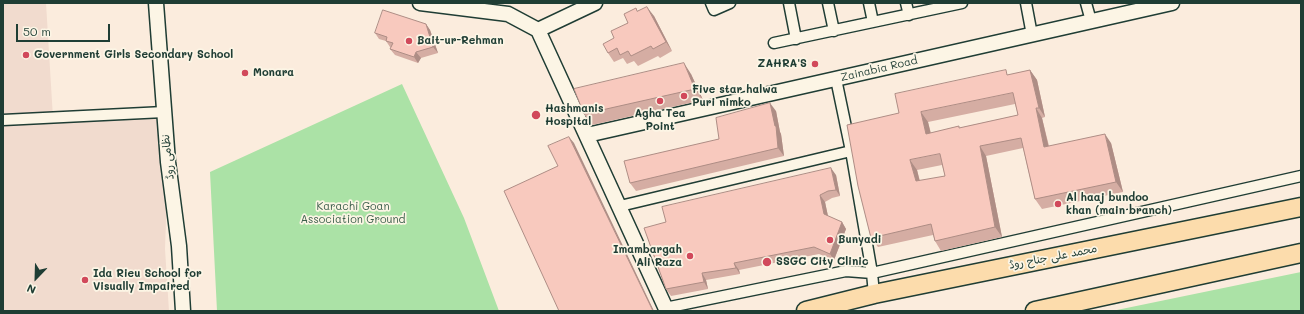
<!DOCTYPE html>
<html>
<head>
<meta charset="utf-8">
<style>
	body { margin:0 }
	#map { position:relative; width:1304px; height:314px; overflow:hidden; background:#fbecdd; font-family:Mali,sans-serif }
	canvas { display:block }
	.frame { position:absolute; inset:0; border:4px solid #1f3d34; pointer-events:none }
	.north { position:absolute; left:16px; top:258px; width:40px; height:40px; -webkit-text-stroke:3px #fcf5e5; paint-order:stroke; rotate:203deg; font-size:11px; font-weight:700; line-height:16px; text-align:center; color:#1f3d34 }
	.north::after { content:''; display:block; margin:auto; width:14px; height:18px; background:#1f3d34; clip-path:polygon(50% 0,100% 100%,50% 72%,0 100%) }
	.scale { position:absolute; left:16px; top:24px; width:94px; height:18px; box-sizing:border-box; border:2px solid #1f3d34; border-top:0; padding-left:5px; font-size:12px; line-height:14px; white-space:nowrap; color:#1f3d34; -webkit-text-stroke:3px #fcf5e5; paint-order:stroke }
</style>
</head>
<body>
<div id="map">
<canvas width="1304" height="314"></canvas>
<div class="frame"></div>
<div class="north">N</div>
<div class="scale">50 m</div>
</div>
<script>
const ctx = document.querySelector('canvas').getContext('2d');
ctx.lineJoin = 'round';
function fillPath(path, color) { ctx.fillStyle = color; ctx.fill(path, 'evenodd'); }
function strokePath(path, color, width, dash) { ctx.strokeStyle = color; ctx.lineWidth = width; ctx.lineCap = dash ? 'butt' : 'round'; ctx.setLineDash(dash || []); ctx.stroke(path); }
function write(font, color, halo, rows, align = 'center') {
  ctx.font = font + ' Mali,"Playpen Sans Arabic",sans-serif'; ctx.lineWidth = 3.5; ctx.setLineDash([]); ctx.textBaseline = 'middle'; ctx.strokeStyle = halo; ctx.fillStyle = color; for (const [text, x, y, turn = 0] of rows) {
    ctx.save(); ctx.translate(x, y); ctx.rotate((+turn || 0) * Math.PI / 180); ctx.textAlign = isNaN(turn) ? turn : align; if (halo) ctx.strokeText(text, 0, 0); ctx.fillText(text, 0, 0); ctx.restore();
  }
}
const built = new Path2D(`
	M3,3h43l7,115 111,-6 4,50 -3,87 4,62h-166z`);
const green = new Path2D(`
	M402,84l62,134 35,93h-282l-7,-139z
	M1301,272v39h-189z`);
const street = new Path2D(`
	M711,3l3,7 16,-7
	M789,3l7,36
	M828,3l6,28
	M869,3l4,19
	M906,3l3,12
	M1026,3l6,32
	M1086,3l5,18
	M774,43l188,-40
	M836,79l15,72 21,122 2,21
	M3,120l161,-8
	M620,206l231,-55
	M665,308l181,-37 26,2 429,-97`);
const secondary = new Path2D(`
	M156,3l12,159 11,84 4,65
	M420,3l88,11 30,16 129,281
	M538,30l57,-27
	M587,135l585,-132`);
const highway = new Path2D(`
	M806,311l68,-17 427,-87
	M1035,311l266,-58`);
const wall = new Path2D(`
	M638,11l16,5 18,35 -12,7 -2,-2 -20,10 -4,-5 -7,3 -4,-6 -9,4 -6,-9 6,-15z
	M426,24l4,6 8,23 -17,5 -3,5 -23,-8 -5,-6 1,-2h-1l-4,-6 -7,-2 -4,-6z
	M1030,70l7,10 8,37 -3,1 7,28 62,-3 12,49 -81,17 -7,-10 -12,-51 -37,8 16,81 -61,14 -6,-10 -2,-6 -55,12 -7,-9 28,-125 111,-38zM1015,104l3,11 -59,13v-2l-28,7 -3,-11zM942,165l3,11 -25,5 -3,-11z
	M691,74l12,26 -111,25 -8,-11z
	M776,111l4,21 1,2 3,22 -148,35 -6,-8z
	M836,175l4,21 -8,2 -7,4 3,14 14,6 4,7 -12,31 -15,-6 -80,16 1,4 -34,6 2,9 -37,7 -5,-7z`);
const shadedWall = new Path2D(`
	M647,7l7,9 18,35 -6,-9z
	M426,24l4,6 8,23 -5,-6z
	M416,52l5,6 -3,5 -4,-6z
	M684,63l7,11 12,26 -8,-11z
	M1030,70l7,10 8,37 -6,-9z
	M770,103l6,8 4,21 1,2 3,22 -6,-8z
	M1036,108l6,10 9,39 -7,-10z
	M921,112l7,10 5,22 -7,-10z
	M1105,134l6,9 12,49 -7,-10z
	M569,137l5,6 80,168h-1z
	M980,146l6,10 16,81 -7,-10z
	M910,160l7,10 5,21 -6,-10z
	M831,168l5,7 4,21 -4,-6z
	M820,195l5,7 4,19 -5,-7z
	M842,222l4,7 -12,31 -4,-6z
	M734,263l5,7 1,4 -4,-6z
	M702,273l4,7 2,9 -4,-7z`);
const building = new Path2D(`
	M647,7l19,35 -13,7 -2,-3 -20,10 -3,-5 -8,4 -3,-7 -9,5 -5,-9 11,-6 -3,-7 17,-8 -4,-9 12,-6 1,3z
	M383,10l43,14 7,23 -17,5 -2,5 -24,-8 3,-6 -7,-2 1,-4 -12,-4z
	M684,63l11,26 -111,25 -10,-25z
	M1006,70l1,5 23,-5 9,38h-3l8,39 61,-13 11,48 -81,17 -14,-61 -41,8 15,81 -60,14 -4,-17 -60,14 -13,-52 -11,-61 52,-12 -4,-19zM1013,93l5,22 -59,13v-2l-33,8 -5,-22zM940,154l5,22 -29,5 -6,-21z
	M770,103l5,23h1l2,22 -148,35 -6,-22 95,-22 -3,-21z
	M569,137l84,174h-94l-55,-120 54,-25 -10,-20z
	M831,168l5,22 -8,1 -8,4 4,19 18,8 -12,32 -16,-7 -80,16 2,5 -34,5 2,9 -38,7 -22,-61 22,-6 -4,-15z`);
const markers = [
	[409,41,4,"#d1495b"],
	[26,55,4,"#d1495b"],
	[815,64,4,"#d1495b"],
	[245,73,4,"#d1495b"],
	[684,96,4,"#d1495b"],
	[660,101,4,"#d1495b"],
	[536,115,5,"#d1495b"],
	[1058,204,4,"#d1495b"],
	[830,240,4,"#d1495b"],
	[690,256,4,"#d1495b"],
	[767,262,5,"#d1495b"],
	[85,280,4,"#d1495b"]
];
const poiNames = [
	["Bait-ur-Rehman",417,41],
	["Government Girls Secondary School",34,55],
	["ZAHRA'S",807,64,"right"],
	["Monara",253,73],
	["Five star halwa",692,90],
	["Puri nimko",692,103],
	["Hashmanis",545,109],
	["Hospital",545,122],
	["Agha Tea",660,114,"center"],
	["Point",660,127,"center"],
	["Al haaj bundoo",1066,198],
	["khan (main branch)",1066,211],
	["Bunyadi",838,240],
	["Imambargah",682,250,"right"],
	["Ali Raza",682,263,"right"],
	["SSGC City Clinic",776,262],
	["Ida Rieu School for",93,274],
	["Visually Impaired",93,287]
];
const streetNames = [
	["Zainabia Road",879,69,-13],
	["نظامی روڈ",168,157,-96],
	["محمد علی جناح روڈ",1053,257,-11]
];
const parkNames = [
	["Karachi Goan",353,207],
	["Association Ground",353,220]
];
fillPath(built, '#f1dbce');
fillPath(green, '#abe2a6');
strokePath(street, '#1f3d34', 13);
strokePath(secondary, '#1f3d34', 17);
strokePath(highway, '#1f3d34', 21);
strokePath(street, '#fcf5e5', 10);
strokePath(secondary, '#fcf5e5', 14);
strokePath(highway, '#fcdcac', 18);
fillPath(wall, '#d5ada3');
fillPath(shadedWall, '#ae8d85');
fillPath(building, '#f8c9be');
strokePath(building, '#ae8d85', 1);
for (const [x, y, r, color] of markers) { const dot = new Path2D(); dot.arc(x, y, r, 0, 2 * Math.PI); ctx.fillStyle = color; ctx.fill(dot); strokePath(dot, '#fcf5e5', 1.5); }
write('bold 11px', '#1f3d34', '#fcf5e5', poiNames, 'left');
write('11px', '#1f3d34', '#fcf5e5', streetNames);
write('11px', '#3b5e4b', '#fcf5e5', parkNames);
</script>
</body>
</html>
